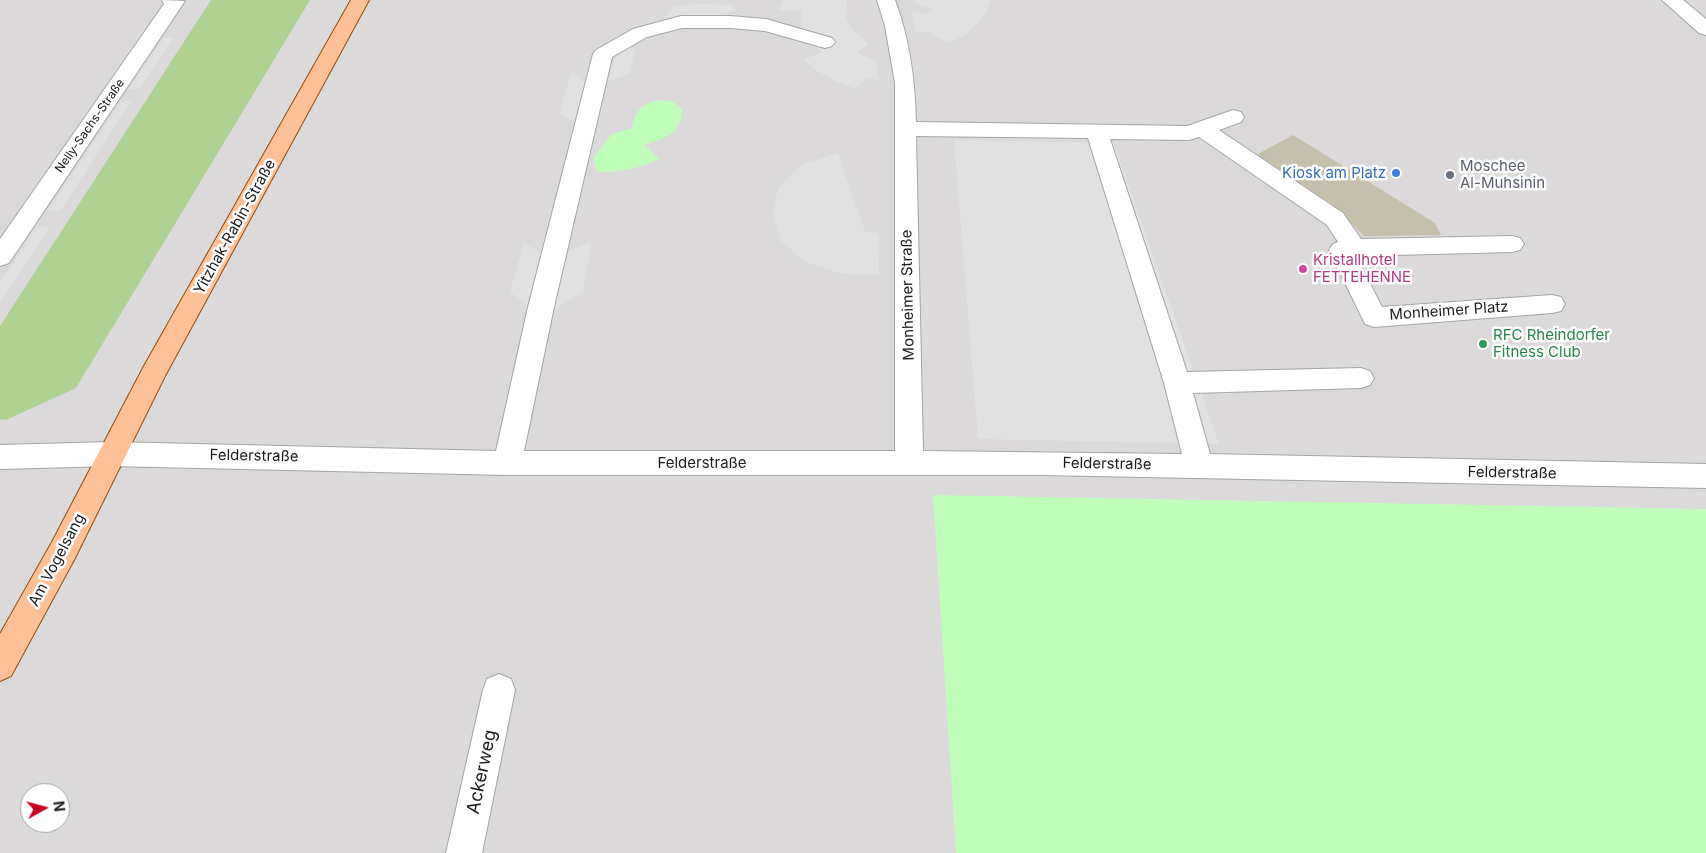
<!DOCTYPE html>
<html>
<head>
<meta charset="utf-8">
<style>
	body { margin:0 }
	#map { position:relative; width:1706px; height:853px; overflow:hidden; background:#efe8e1; font-family:Inter,sans-serif }
	canvas { display:block }
	.north { position:absolute; left:20px; top:783px; width:50px; height:50px; box-sizing:border-box; background:#fff; border:1px solid #a5a5a5; border-radius:50%; rotate:83deg; font-size:14px; font-weight:700; line-height:20px; text-align:center; color:#1d1d1d }
	.north::after { content:''; display:block; margin:auto; width:18px; height:22px; background:#c90021; clip-path:polygon(50% 0,100% 100%,50% 72%,0 100%) }
</style>
</head>
<body>
<div id="map">
<canvas width="1706" height="853"></canvas>
<div class="north">N</div>
</div>
<script>
const ctx = document.querySelector('canvas').getContext('2d');
ctx.lineJoin = 'round';
function fillPath(path, color) { ctx.fillStyle = color; ctx.fill(path, 'evenodd'); }
function strokePath(path, color, width, dash) { ctx.strokeStyle = color; ctx.lineWidth = width; ctx.lineCap = dash ? 'butt' : 'round'; ctx.setLineDash(dash || []); ctx.stroke(path); }
function write(font, color, halo, rows, align = 'center') {
  ctx.font = font + ' Inter,sans-serif'; ctx.lineWidth = 5; ctx.setLineDash([]); ctx.textBaseline = 'middle'; ctx.strokeStyle = halo; ctx.fillStyle = color; for (const [text, x, y, turn = 0] of rows) {
    ctx.save(); ctx.translate(x, y); ctx.rotate((+turn || 0) * Math.PI / 180); ctx.textAlign = isNaN(turn) ? turn : align; if (halo) ctx.strokeText(text, 0, 0); ctx.fillText(text, 0, 0); ctx.restore();
  }
}
const residential = new Path2D(`
	M0,0h1706v853h-1706zM30,793h30v30h-30z`);
const construction = new Path2D(`
	M1293,135l142,88 6,12 -77,1 -27,-27 -81,-54z`);
const forest = new Path2D(`
	M211,0h99l-234,388 -70,32 -6,-1v-93z`);
const park = new Path2D(`
	M658,100l14,1 10,8c-1,27 -15,27 -37,36l14,14c-21,10 -39,13 -62,13l-4,-14 19,-24 20,-6c4,-19 8,-22 26,-28z
	M933,495l773,14v344h-750z`);
const parking = new Path2D(`
	M783,0h64l-1,19 6,11 17,14 -12,9 20,8 1,19 -10,-3 -12,12 -23,-9 -19,-11 -10,-9 17,-8 -19,-23 -1,-18 -22,-1z
	M915,0h76l-5,13 -8,10 -13,12 -16,8 -19,-11 -14,1 -5,-22 12,3 10,-5 -21,-7z
	M699,4l37,1 -10,10h-33l-30,4 11,-13z
	M164,38h10l-34,51h-11z
	M630,46l5,5 -5,22 -22,9 6,-22z
	M572,72l16,11 -10,41 -19,-11z
	M132,101l-72,110h-12l73,-109z
	M954,140l160,3 105,301 -241,-5z
	M838,153l27,79 13,1 1,42 -36,-1 -38,-12 -24,-21 -8,-27 5,-26 24,-23z
	M37,227h13l-50,76v-20z
	M592,241l-9,51 -28,17 11,-56z
	M524,243l20,12 -14,52 -20,-15z`);
const minor = new Path2D(`
	M162,0l23,1 -176,262 -9,3v-27l164,-235z
	M877,0h18c15,40 20,80 21,122l271,4 46,-16 8,2 3,5 -3,5 -22,8 124,83 18,26 151,-3 8,2 4,6 -4,6 -8,2 -156,4 26,51 170,-12 9,2 4,7 -4,7 -9,2 -178,14 -9,-3 -36,-74 4,-6 5,-2 -11,-17 -128,-88 -10,3 -79,-1 77,233 174,-4 9,3 4,7 -4,7 -9,3 -168,5 17,61 496,10v24l-664,-13h-535l-396,-9 -111,3v-24l111,-3 385,9 32,-144 65,-253 3,-4 37,-21 48,-13h49l36,3 66,19 3,4 -3,4 -7,2 -60,-17 -35,-3h-48l-35,9 -35,20 -58,250 -30,144h371v-368l-10,-57zM916,136l172,2 76,245 18,71 -259,-3z
	M1662,0h21l23,19v16l-7,-2z
	M499,674l12,5 4,11 -33,163h-36l37,-163 4,-11z`);
const major = new Path2D(`
	M351,0h18l-204,376 -91,184 -63,116 -11,5v-47l52,-92 92,-176z`);
const markers = [
	[1396,173,5,"#3f7fe0"],
	[1450,175,5,"#6b7280"],
	[1303,269,5,"#d1479c"],
	[1483,344,5,"#2e9e5b"]
];
const farStreetnames = [
	["Nelly-Sachs-Straße",90,126,-55]
];
const worshipNames = [
	["Moschee",1460,166],
	["Al-Muhsinin",1460,183]
];
const shopNames = [
	["Kiosk am Platz",1386,173]
];
const streetNames = [
	["Yitzhak-Rabin-Straße",235,227,-61],
	["Monheimer Straße",908,295,-91],
	["Monheimer Platz",1449,311,-4],
	["Felderstraße",254,456,1],
	["Felderstraße",702,463],
	["Felderstraße",1107,464,1],
	["Felderstraße",1512,473,1],
	["Am Vogelsang",57,560,-62]
];
const hotelNames = [
	["Kristallhotel",1313,260],
	["FETTEHENNE",1313,277]
];
const leisureNames = [
	["RFC Rheindorfer",1493,335],
	["Fitness Club",1493,352]
];
const nearStreetnames = [
	["Ackerweg",482,772,-78]
];
fillPath(residential, '#dbd9da');
fillPath(construction, '#c4c0ac');
fillPath(forest, '#afd292');
fillPath(park, '#bffeb9');
fillPath(parking, '#e1e1e1');
strokePath(minor, '#a4a4a4', 2);
strokePath(major, '#954b00', 2);
fillPath(minor, '#fff');
fillPath(major, '#ffc096');
for (const [x, y, r, color] of markers) { const dot = new Path2D(); dot.arc(x, y, r, 0, 2 * Math.PI); ctx.fillStyle = color; ctx.fill(dot); strokePath(dot, '#fff', 2); }
write('12px', '#1d1d1d', '#fff', farStreetnames);
write('15px', '#5b616d', '#fff', worshipNames, 'left');
write('15px', '#366cbe', '#fff', shopNames, 'right');
write('15px', '#1d1d1d', '#fff', streetNames);
write('15px', '#b23c85', '#fff', hotelNames, 'left');
write('15px', '#27864d', '#fff', leisureNames, 'left');
write('18px', '#1d1d1d', '#fff', nearStreetnames);
</script>
</body>
</html>
